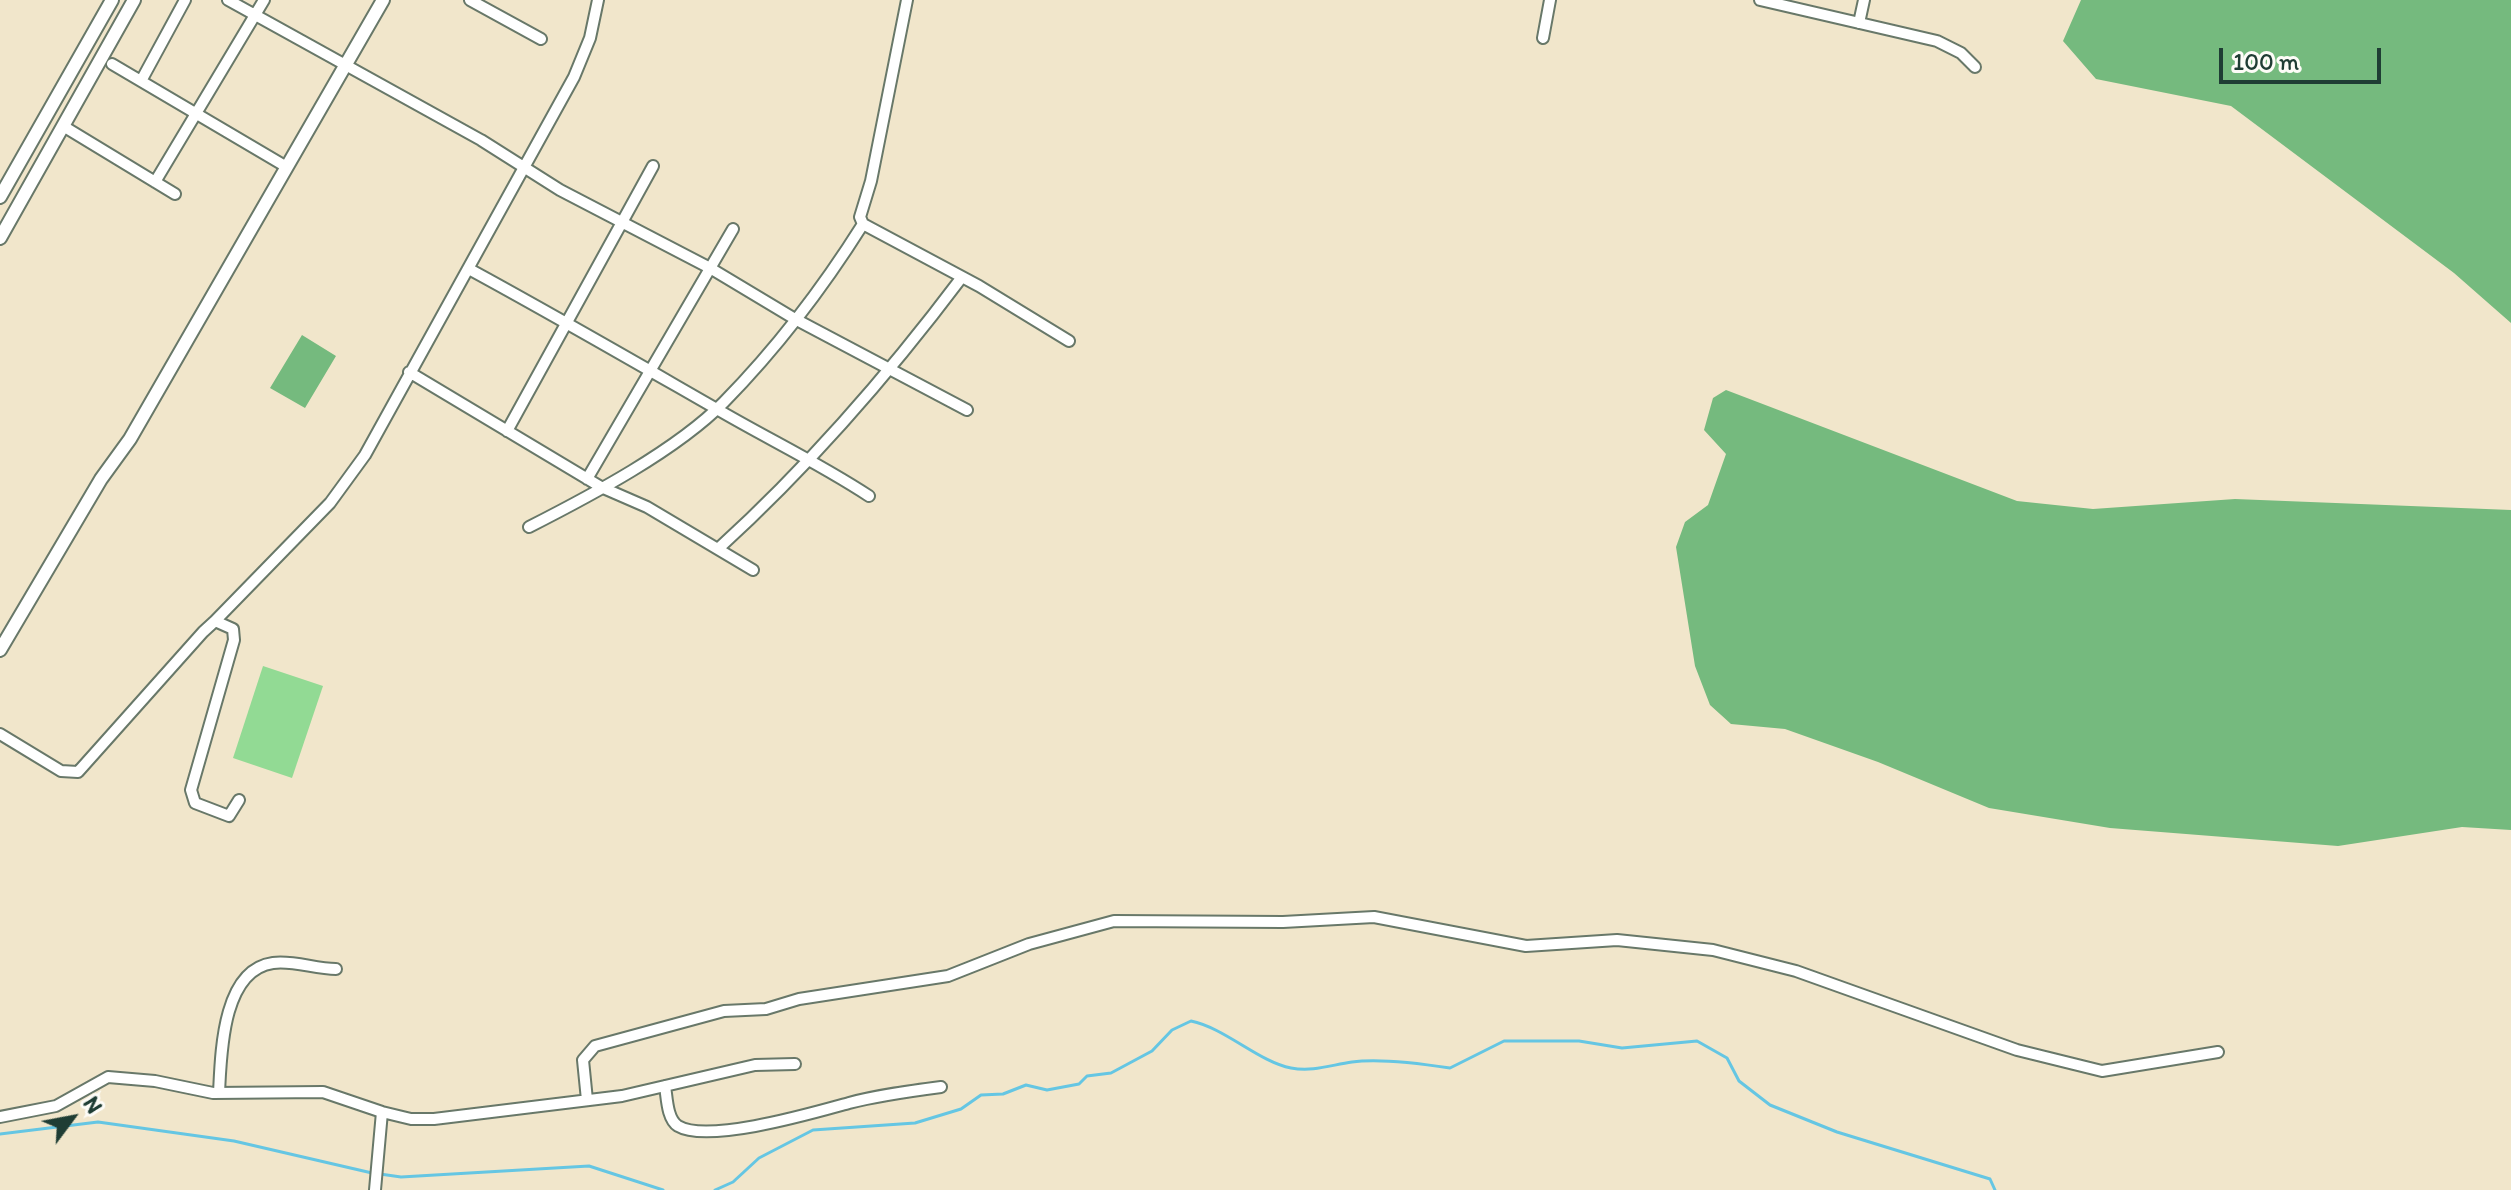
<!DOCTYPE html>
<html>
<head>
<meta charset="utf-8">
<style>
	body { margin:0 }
	#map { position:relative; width:2511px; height:1190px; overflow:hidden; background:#f1e6cb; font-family:Itim,sans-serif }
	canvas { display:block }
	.north { position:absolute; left:32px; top:1078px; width:80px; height:80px; -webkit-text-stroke:6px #fdfcf7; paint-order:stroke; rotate:58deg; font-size:22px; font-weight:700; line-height:32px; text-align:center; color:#1f3d34 }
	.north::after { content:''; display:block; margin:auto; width:28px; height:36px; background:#1f3d34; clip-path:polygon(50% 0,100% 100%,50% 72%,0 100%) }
	.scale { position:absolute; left:2219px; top:48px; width:162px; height:36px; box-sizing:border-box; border:4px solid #1f3d34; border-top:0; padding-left:10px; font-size:24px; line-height:28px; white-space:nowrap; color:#1f3d34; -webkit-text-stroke:6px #fdfcf7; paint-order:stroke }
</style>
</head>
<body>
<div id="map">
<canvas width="2511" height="1190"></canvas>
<div class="north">N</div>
<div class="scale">100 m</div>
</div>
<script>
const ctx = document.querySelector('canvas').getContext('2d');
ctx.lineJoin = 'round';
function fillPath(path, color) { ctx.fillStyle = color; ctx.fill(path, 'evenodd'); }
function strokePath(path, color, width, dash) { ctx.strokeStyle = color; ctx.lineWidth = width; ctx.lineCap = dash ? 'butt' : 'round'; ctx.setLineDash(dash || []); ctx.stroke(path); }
const green = new Path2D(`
	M263,666l60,20 -31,92 -59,-20z`);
const forest = new Path2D(`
	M2081,0h430v323l-57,-50 -223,-167 -135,-27 -33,-38z
	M302,335l34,21 -31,52 -35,-20z
	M1726,390l291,111 76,8 142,-10 276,11v320l-49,-3 -124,19 -228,-18 -121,-20 -111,-46 -93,-33 -54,-5 -21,-19 -15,-39 -19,-119 9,-25 23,-17 18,-51 -22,-24 9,-32z`);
const stream = new Path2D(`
	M0,1134l98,-12 136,19 138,32
	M380,1174l21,3 188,-11 74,24
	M715,1190l18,-8 26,-24 54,-28 102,-7 46,-14 20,-14 22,-1 23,-9 21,5 32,-6 8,-8 24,-3 41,-22 20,-21 19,-9c34,7 68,41 100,47 22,4 40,-3 61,-6 27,-4 72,2 98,6l54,-27h75l43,7 75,-7 30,17 12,23 31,24 67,27 153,47 5,11`);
const minor = new Path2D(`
	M228,0l253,140 79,50 150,78 85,51 172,91
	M470,0l71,39
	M907,0l-36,181 -11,36 3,7 116,62 90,55
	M1760,0l177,41 24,12 14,14
	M1859,23l5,-23
	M1543,38l7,-38
	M112,64l173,102
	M141,81l44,-81
	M63,126l112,68
	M155,182l109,-182
	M469,269c83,45 164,92 246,139 51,30 104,55 154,88
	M409,372l192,115 46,20 106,63
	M507,431l146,-265
	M587,479l146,-250
	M529,527c61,-31 148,-77 195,-125 52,-53 100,-116 139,-178
	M719,548c90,-82 170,-174 243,-271
	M215,621l115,-118 35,-48 209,-378 16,-39 8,-38
	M0,734l61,37 17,1 125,-140 12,-11 18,8 1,11 -43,150 4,13 34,13 10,-16
	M665,1086c2,12 2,33 13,40 30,18 138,-14 171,-23 30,-8 61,-12 92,-16
	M219,1093c2,-39 3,-123 54,-130 20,-3 42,6 63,6
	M587,1100l-4,-40 12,-14 129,-35 42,-2 33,-10 149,-23 81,-32 85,-23 169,1 91,-5 152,29 91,-6 96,10 83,21 221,79 85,21 116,-19
	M0,1117l56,-11 52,-29 47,4 58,12 110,-1 59,20 29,7h23l188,-23 133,-31 40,-1
	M375,1190l7,-78`);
const tertiary = new Path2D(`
	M0,197l112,-197
	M0,238l134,-238
	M0,650l101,-171 29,-40 253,-439`);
fillPath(green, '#92da94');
fillPath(forest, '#75ba7e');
strokePath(stream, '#65c6e3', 3);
strokePath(minor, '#687869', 14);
strokePath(tertiary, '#687869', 16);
strokePath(minor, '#fff', 10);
strokePath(tertiary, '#fff', 12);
</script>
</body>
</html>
